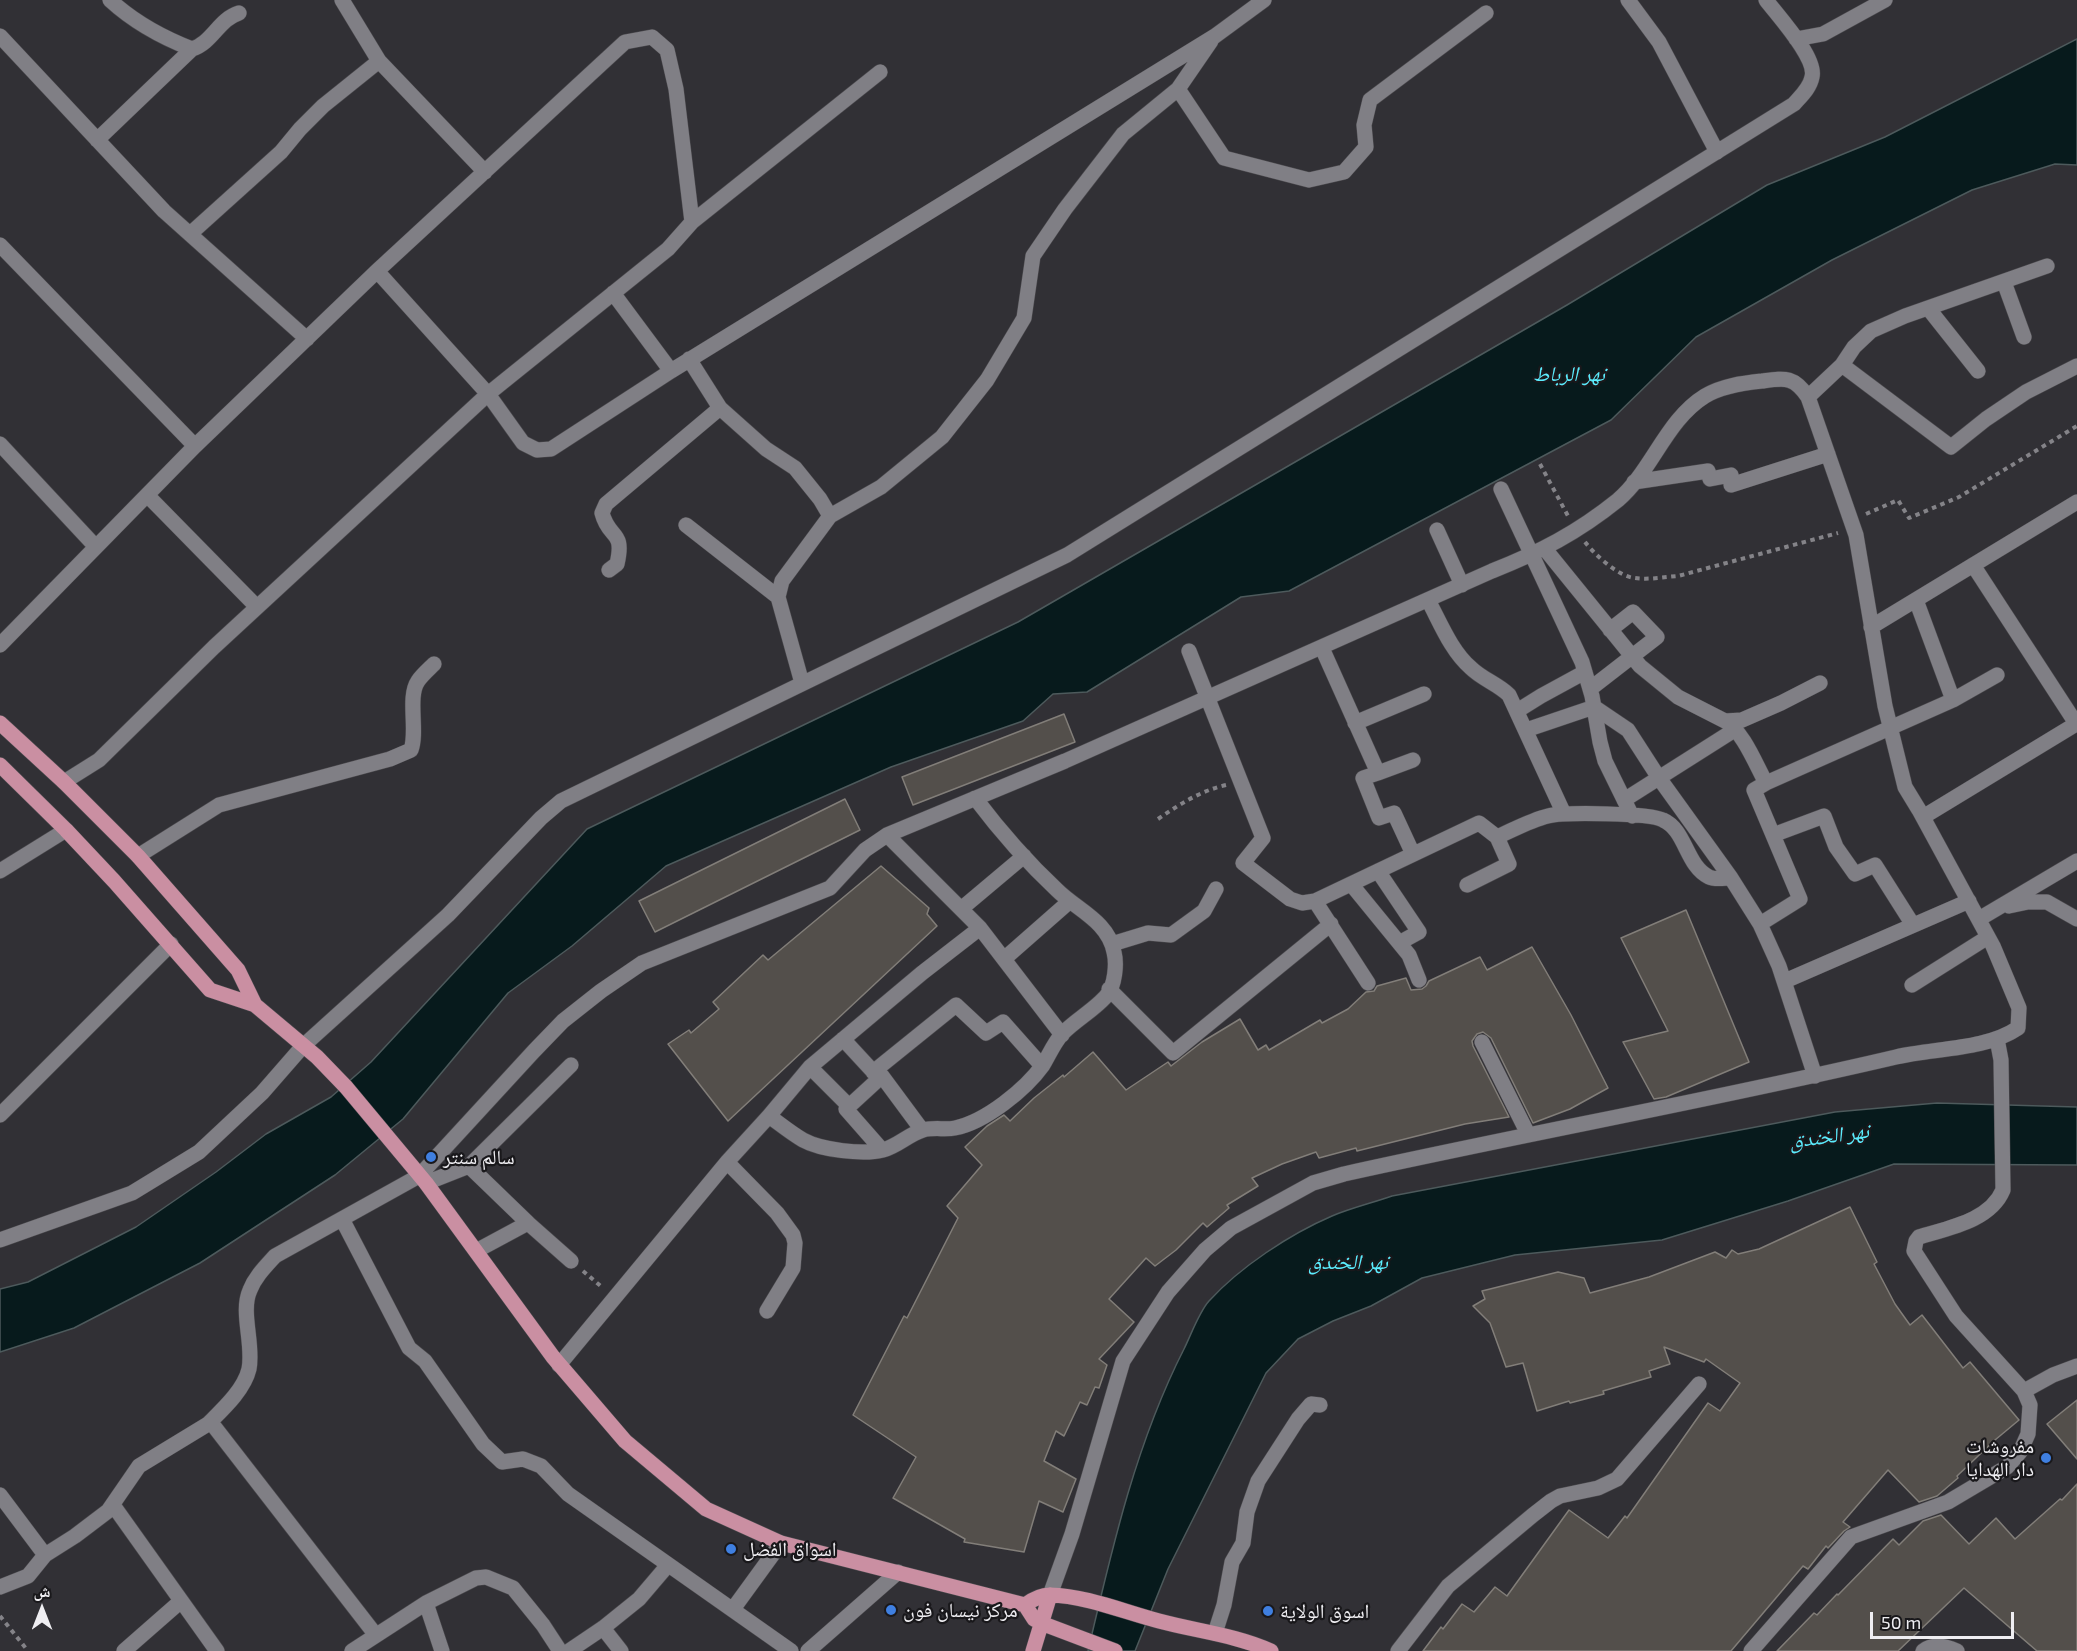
<!DOCTYPE html>
<html>
<head>
<meta charset="utf-8">
<style>
	body { margin:0 }
	#map { position:relative; width:2077px; height:1651px; overflow:hidden; background:#313035; font-family:"Exo 2","Noto Naskh Arabic",sans-serif }
	canvas { display:block }
	.north { position:absolute; left:12px; top:1579px; width:60px; height:60px; -webkit-text-stroke:4px #19181b; paint-order:stroke; rotate:0deg; font-size:16px; font-weight:700; line-height:24px; text-align:center; color:#efeef2 }
	.north::after { content:''; display:block; margin:auto; width:21px; height:27px; background:#efeef2; clip-path:polygon(50% 0,100% 100%,50% 72%,0 100%) }
	.scale { position:absolute; left:1870px; top:1612px; width:144px; height:27px; box-sizing:border-box; border:3px solid #efeef2; border-top:0; padding-left:8px; font-size:18px; line-height:21px; white-space:nowrap; color:#efeef2; -webkit-text-stroke:4px #19181b; paint-order:stroke }
</style>
</head>
<body>
<div id="map">
<canvas width="2077" height="1651"></canvas>
<div class="north">ش</div>
<div class="scale">50 m</div>
</div>
<script>
const ctx = document.querySelector('canvas').getContext('2d');
ctx.lineJoin = 'round';
function fillPath(path, color) { ctx.fillStyle = color; ctx.fill(path, 'evenodd'); }
function strokePath(path, color, width, dash) { ctx.strokeStyle = color; ctx.lineWidth = width; ctx.lineCap = dash ? 'butt' : 'round'; ctx.setLineDash(dash || []); ctx.stroke(path); }
function write(font, color, halo, rows, align = 'center') {
  ctx.font = font + ' "Exo 2","Noto Naskh Arabic",sans-serif'; ctx.lineWidth = 4.5; ctx.setLineDash([]); ctx.textBaseline = 'middle'; ctx.strokeStyle = halo; ctx.fillStyle = color; for (const [text, x, y, turn = 0] of rows) {
    ctx.save(); ctx.translate(x, y); ctx.rotate((+turn || 0) * Math.PI / 180); ctx.textAlign = isNaN(turn) ? turn : align; if (halo) ctx.strokeText(text, 0, 0); ctx.fillText(text, 0, 0); ctx.restore();
  }
}
const water = new Path2D(`
	M2077,39v126l-22,-1 -83,26 -140,70 -136,77 -85,83 -322,171 -48,6 -154,95 -34,2 -30,27 -132,46 -225,99 -94,80 -64,47 -105,126 -68,56 -135,88 -126,65 -74,24v-63l28,-7 108,-55 80,-55 50,-38 65,-37 40,-35 216,-233 431,-207 549,-317 200,-120 118,-48z
	M1937,1103l140,4v58l-183,-1 -106,37 -126,39 -147,15 -93,23 -51,28 -38,15 -35,18 -32,34 -98,196 -33,82h-47c24,-103 48,-208 96,-302 7,-14 15,-37 25,-48 31,-34 81,-67 123,-85 19,-8 40,-13 60,-20l443,-84z`);
const building = new Path2D(`
	M1064,714l11,28 -162,63 -11,-28z
	M845,799l15,31 -205,102 -16,-31z
	M881,866l48,42 -2,6 10,12 -209,195 -60,-77 21,-14 2,3 28,-24 -6,-7 50,-47 5,5z
	M1686,910l63,152 -83,35 -12,2 -31,-57 45,-11 -47,-93z
	M1532,947l39,68 37,73 -38,21 -37,14 -42,-85 -8,-6 -6,2 -5,7 1,5 36,71 -44,7 -108,27 -1,-3 -37,10 -3,-6 -34,12 -30,14 6,8 -31,19 2,3 -22,19 -4,-4 -27,27 -21,16 -9,-8 -37,41 25,23 -35,37 8,6 -8,23 -4,-1 -8,18 -7,-3 -16,34 -8,-5 -12,30 32,18 -13,33 -24,-11 -15,51 -60,-10 1,-3 -72,-41 23,-41 -63,-42 51,-99 3,2 51,-100 -11,-12 35,-41 -17,-18 22,-21 17,-11 6,6 24,-23 29,-23 1,2 29,-25 33,38 42,-28 3,4 31,-24 38,-23 18,31 8,-5 3,5 51,-30 2,3 26,-14 18,-17 8,-1 3,-5 29,-8 5,12 11,-1 4,-3 3,-5 51,-24 7,13z
	M1850,1207l27,55 -3,2 21,40 15,21 12,-10 41,53 7,-6 49,58 -24,20 -38,36 1,2 -21,18 -18,6 -31,-32 -45,52 7,5 -6,4 -16,17 -2,-2 -18,23 -5,-3 -72,85h-308l18,-24 2,2 19,-25 12,8 21,-25 12,9 62,-86 39,28 17,-22 2,2 81,-115 12,8 20,-28 -34,-24 -2,3 -40,-15 6,17 -21,7 2,6 -48,14 1,3 -34,9 -1,-2 -32,10 -14,-48 -17,4 -16,-44 -17,-17 12,-7 -3,-8 76,-19 26,6 6,15 59,-16 66,-25 11,6 6,-8 6,4 21,-5z
	M2077,1400v59l-30,-35z
	M2077,1484v167h-40l-73,-63 -66,63h-121l37,-38 3,2 20,-21 1,1 55,-56 6,6 24,-24 18,-6 28,29 27,-26 19,21 45,-40 2,1z`);
const path = new Path2D(`
	M1540,464l28,52
	M1866,514l32,-14 11,18 50,-21 118,-71
	M1585,542c10,13 34,35 50,36 14,2 29,-1 43,-2l160,-43
	M1158,819c22,-15 42,-28 68,-34
	M583,1271l20,17
	M0,1616l28,35`);
const minor = new Path2D(`
	M110,0c25,23 51,37 82,49 20,-6 27,-30 47,-36
	M342,0l37,61 106,111
	M1628,0l31,42 58,110
	M0,36l164,175 143,128
	M1796,39l27,-5 62,-34
	M1178,89l46,69 85,22 35,-8 22,-25 -2,-22 6,-25 116,-87
	M97,140l95,-91
	M692,222l188,-150
	M190,234l91,-82 19,-23 23,-23 56,-45
	M0,245l195,201
	M377,271l111,123 35,49 14,7 14,-1 120,-78 544,-335 49,-36
	M2004,282l20,55
	M613,293l58,78
	M1928,308l50,63
	M689,359l31,49 46,41 29,19 25,31 10,17
	M1842,365l12,-18 17,-16 34,-15 142,-50
	M1808,397l34,-32 109,82 35,-28 40,-27 51,-26
	M0,444l96,103
	M1634,482l74,-11 2,8 21,-4v10l97,-31
	M1501,489l81,173 10,34 8,46 5,19 27,55
	M147,495l110,112
	M686,525l92,72
	M1437,530l25,55
	M1545,549l95,117 38,31 47,24 17,-1 39,-17 39,-20
	M1973,565l104,160
	M609,570l8,-6c8,-35 -8,-24 -15,-51l4,-9 114,-96
	M1428,600c12,22 23,51 43,68 11,11 27,16 38,27l55,119
	M1916,600l37,100 44,-25
	M1871,627l206,-125
	M0,645l195,-199 182,-175 248,-229 27,-5 15,13 9,39 16,133 -24,27 -180,145 -274,253 -115,113 -35,22
	M1322,648l56,125 35,-13
	M1189,651l74,187 -20,25 47,36 12,4 13,-2 164,-78 18,14 12,27 -42,21
	M802,683l-24,-86 4,-16 48,-65 51,-29 61,-50 45,-57 37,-62 9,-62 32,-47 58,-75 55,-45 33,-48
	M1590,689l67,-52 -24,-25 -23,18
	M1517,711l24,-15 44,-24
	M1725,721c18,10 31,44 41,62l187,-83
	M1355,723l69,-29
	M1526,730l68,-23 34,23 31,48 72,100
	M1378,773l-15,5 16,40 15,-5 19,41
	M1624,800l112,-71
	M1923,817l153,-93
	M887,835l93,93 82,107
	M1773,835l51,-19 12,31 19,27 20,-9 38,60
	M1497,837c16,-7 34,-17 51,-21 16,-4 102,-3 115,4 23,10 23,46 46,57 6,3 15,1 22,1l29,46 19,42 36,110
	M138,856l81,-51 171,-46 21,-9c7,-19 -4,-53 7,-69 4,-6 11,-12 16,-17
	M0,871l66,-41
	M1378,871l41,61 -20,11
	M1351,884l58,71 10,25
	M1315,901l53,82
	M2009,906l19,-4h19l30,17
	M961,909l63,-53
	M1979,919l98,-58
	M1760,924l40,-25 -46,-109 12,-7
	M1112,944l36,-11 23,2 33,-24 12,-22
	M1004,959l66,-58
	M1785,981l184,-80
	M1912,985l76,-48
	M1109,989l64,64 158,-129
	M843,1039l36,39
	M1482,1042l46,92
	M810,1067l39,39
	M873,1072l83,-67 30,28 17,-11 39,44
	M0,1115l171,-171
	M769,1116l41,-49 112,-94 58,-45
	M882,1150l-36,-41 36,-33 40,54
	M727,1162l42,-46c11,8 22,17 34,24 18,10 60,15 80,10 15,-4 26,-16 40,-20 11,-3 22,0 32,-2 30,-6 70,-38 88,-63 6,-10 11,-22 19,-31 12,-13 35,-26 45,-39 8,-10 10,-31 7,-43 -6,-31 -37,-42 -57,-62 -30,-28 -57,-59 -82,-92
	M469,1166l102,-101
	M426,1183l43,-17 59,57
	M342,1219l67,129 16,13 58,83 19,18 21,-3 18,7 27,28 223,157
	M0,1240l132,-47 67,-41 63,-59 41,-47 145,-131 93,-97 20,-17 506,-246 727,-451c7,-8 16,-16 18,-27 5,-19 -34,-61 -46,-77
	M476,1251l52,-28 43,38
	M559,1365l168,-203 50,51 16,22 2,8 -2,25 -26,43
	M2024,1391l29,-16 24,-9
	M208,1424c15,-15 36,-34 41,-55 5,-25 -9,-57 1,-79 5,-13 15,-23 25,-34l144,-80 115,-125 29,-30 38,-30 41,-28 188,-75 35,-38 22,-15 178,-74 427,-190c48,-19 85,-38 126,-71 34,-29 48,-80 87,-104 16,-10 38,-13 57,-15 23,-3 32,-5 46,16l48,138 29,171 20,81 14,23 74,136 26,62 -1,20c-32,22 -84,20 -122,29 -183,43 -368,76 -552,117l-31,9 -82,45 -26,22 -37,42 -45,69 -51,173 -22,61
	M0,1495l45,60 30,-19 33,-25 31,-45 69,-42 5,1 162,209
	M113,1505l104,146
	M0,1587l28,-11 17,-21
	M426,1603l16,48
	M733,1609l48,-66
	M603,1628l18,23
	M1215,1633l9,-28 8,-43 11,-19 4,-31 11,-31 40,-62 13,-15 9,1
	M124,1651l57,-50
	M352,1651l74,-48 50,-25 10,-1 27,11 30,37 17,26
	M569,1651l34,-23 36,-29 29,-34
	M808,1651l90,-79
	M1398,1651l50,-65 85,-71 18,-14 9,-5 38,-8 19,-9 82,-95
	M1751,1651l100,-114 97,-35 59,-35 13,-15 8,-18 2,-29 -6,-14 -68,-75 -42,-65 2,-10 3,-4c29,-9 71,-16 84,-47l-2,-130 -4,-21
	M1923,1651c10,-8 23,-5 34,0`);
const major = new Path2D(`
	M0,723l64,59 74,74 100,114 17,35
	M0,765l66,65 48,51 96,109 45,15 62,52 29,30 80,96 127,174 72,84 81,68 75,34 244,62 9,14 7,4 74,28
	M1025,1605c8,-6 16,-10 25,-10 37,1 74,17 109,26 37,10 77,14 112,30
	M1033,1651l17,-56`);
const markers = [
	[431,1157,6,"#3f7fe0"],
	[2046,1458,6,"#3f7fe0"],
	[731,1549,6,"#3f7fe0"],
	[891,1610,6,"#3f7fe0"],
	[1268,1611,6,"#3f7fe0"]
];
const poiNames = [
	["سالم سنتر",443,1157],
	["مفروشات",2034,1446,"right"],
	["دار الهدايا",2034,1469,"right"],
	["اسواق الفضل",743,1549],
	["مركز نيسان فون",903,1610],
	["اسوق الولاية",1280,1611]
];
const waterNames = [
	["نهر الرباط",1569,374],
	["نهر الخندق",1829,1136,-8],
	["نهر الخندق",1348,1262]
];
fillPath(water, '#071a1c');
strokePath(water, '#4d5a5c', 1.5);
fillPath(building, '#534f4b');
strokePath(building, '#827e79', 1.5);
strokePath(minor, '#4c4b4f', 16);
strokePath(major, '#4c4b4f', 16);
strokePath(path, '#848388', 4, [4.5, 4.5]);
strokePath(minor, '#807f85', 15);
strokePath(major, '#ca8fa2', 15);
for (const [x, y, r, color] of markers) { const dot = new Path2D(); dot.arc(x, y, r, 0, 2 * Math.PI); ctx.fillStyle = color; ctx.fill(dot); strokePath(dot, '#19181b', 2); }
write('20px', '#efeef2', '#19181b', poiNames, 'left');
write('italic 21px', '#5becfd', '#19181b', waterNames);
</script>
</body>
</html>
